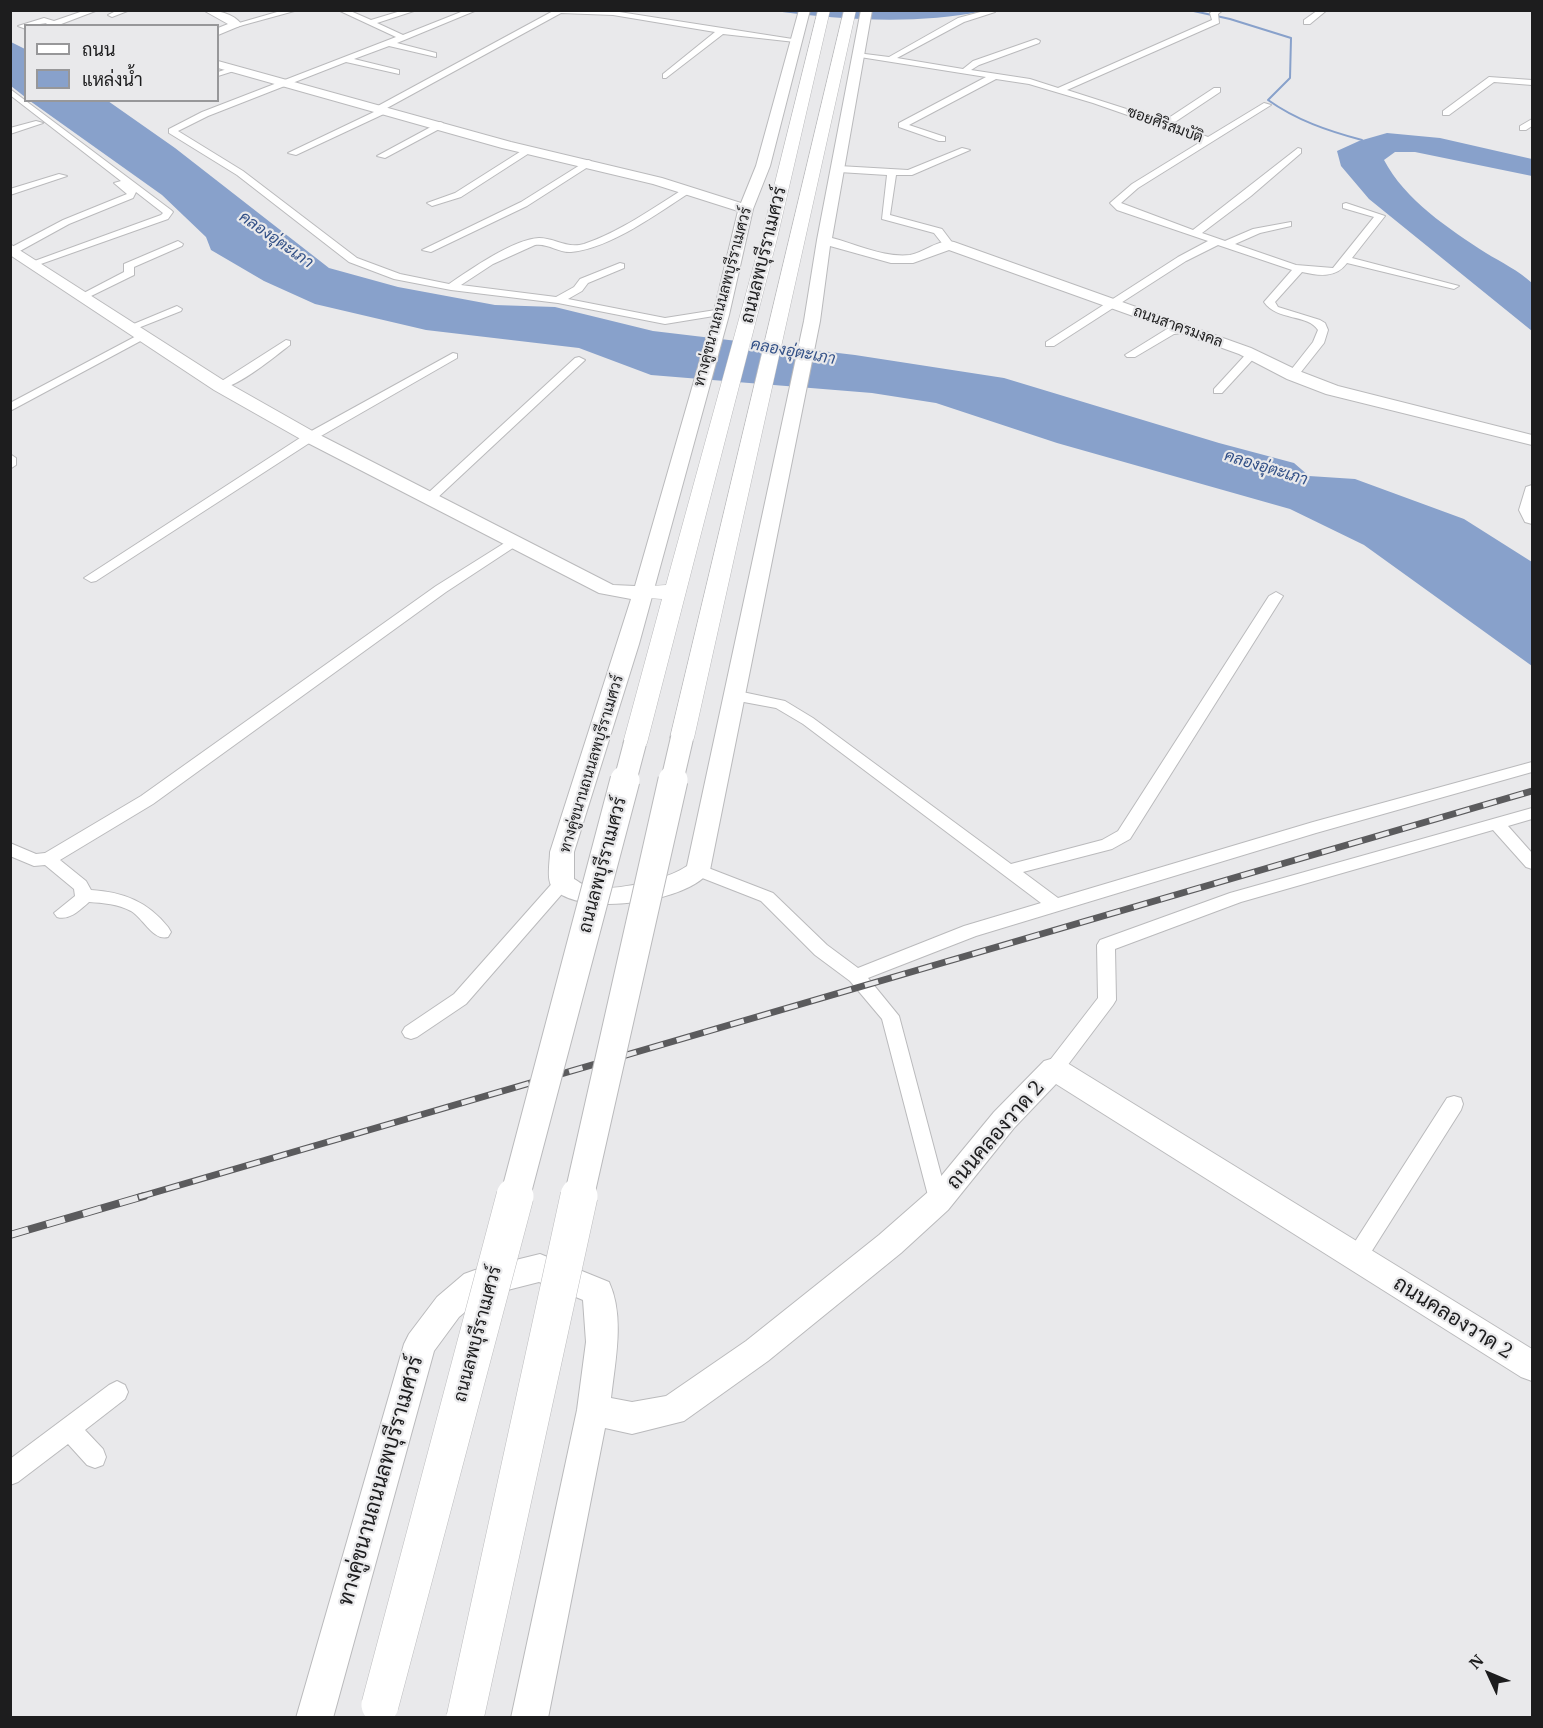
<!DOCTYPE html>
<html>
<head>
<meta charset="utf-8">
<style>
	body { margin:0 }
	#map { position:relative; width:1543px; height:1728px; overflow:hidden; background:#e9e9eb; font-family:"IBM Plex Serif",Sarabun,serif }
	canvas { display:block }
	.frame { position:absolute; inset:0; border:12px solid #1d1d1e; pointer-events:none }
	.legend { position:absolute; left:24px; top:24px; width:195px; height:78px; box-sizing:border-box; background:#e9e9eb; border:2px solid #979799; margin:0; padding:8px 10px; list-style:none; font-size:18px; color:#1d1d1e }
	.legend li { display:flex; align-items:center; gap:12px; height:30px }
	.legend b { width:30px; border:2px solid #979799 }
	.north { position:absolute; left:1459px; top:1644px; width:60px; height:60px; -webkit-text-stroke:4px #e9e9eb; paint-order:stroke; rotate:314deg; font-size:16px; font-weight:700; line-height:24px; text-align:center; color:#1d1d1e }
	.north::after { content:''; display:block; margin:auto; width:21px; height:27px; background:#1d1d1e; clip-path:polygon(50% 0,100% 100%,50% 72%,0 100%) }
</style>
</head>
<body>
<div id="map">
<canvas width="1543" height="1728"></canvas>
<div class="frame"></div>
<ul class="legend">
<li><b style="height:8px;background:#fff"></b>ถนน</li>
<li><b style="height:16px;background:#88a1cb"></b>แหล่งน้ำ</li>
</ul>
<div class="north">N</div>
</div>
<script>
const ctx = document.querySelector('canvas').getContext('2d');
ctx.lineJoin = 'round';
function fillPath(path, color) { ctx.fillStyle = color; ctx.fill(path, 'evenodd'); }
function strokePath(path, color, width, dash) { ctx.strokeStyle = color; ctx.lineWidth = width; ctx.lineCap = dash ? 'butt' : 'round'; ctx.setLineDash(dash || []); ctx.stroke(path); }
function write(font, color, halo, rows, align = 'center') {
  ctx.font = font + ' "IBM Plex Serif",Sarabun,serif'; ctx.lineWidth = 4.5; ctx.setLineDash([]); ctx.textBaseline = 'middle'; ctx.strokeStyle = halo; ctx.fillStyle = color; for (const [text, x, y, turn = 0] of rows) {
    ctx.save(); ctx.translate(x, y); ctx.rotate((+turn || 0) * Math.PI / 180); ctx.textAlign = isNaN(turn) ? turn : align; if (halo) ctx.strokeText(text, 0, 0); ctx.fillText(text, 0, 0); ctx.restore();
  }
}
const water = new Path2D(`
	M774,11h210c-70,14 -140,9 -210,0z
	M11,42l14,7v48l-14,-11z
	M30,101h78l67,47 154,120 69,19 97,18 60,2 98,24 202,24 149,23 215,65 75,20 15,13 46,3 109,40 68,43v104l-168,-121 -74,-36 -233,-66 -121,-40 -64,-10 -221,-18 -72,-27 -153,-18 -111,-26 -51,-23 -53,-31 -5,-13 -44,-42z
	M1387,133l53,5 92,21v17l-117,-24h-20l-11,8c21,40 65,69 102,93 15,9 33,18 46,30v48l-163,-132 -28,-33 -4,-15 22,-10z`);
const stream = new Path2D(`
	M1189,10l41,9 61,19 -1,40 -22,22c28,20 60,31 94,40`);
const street = new Path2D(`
	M86,10h12l-42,16h-13l4,-3 -21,3v3l-8,-3 26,-8 10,3z
	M118,10h12l-18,7 -4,-2z
	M284,10h14l-62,17 -4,-2z
	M338,10h10l23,10 33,-10h13l-40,13 26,12 63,-25h11l-80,33 39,10v4l-47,-11 -35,13 45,11v4l-53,-12 -138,54 -30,15 65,40 114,87 43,16 49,10c22,-15 65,-45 90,-46 16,0 28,11 45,6 36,-12 69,-36 101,-56h6v4c-34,21 -79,56 -120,60 -12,1 -23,-9 -36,-7l-42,19 -32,21 95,12 18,-10 6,-8 40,-16 4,1v4l-36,15 -6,8 -14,8 97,19 57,-9 5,3 -1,2 -61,10 -107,-21 -107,-13 -57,-11 -45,-17 -112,-87 -68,-42v-4l33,-17 194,-75z
	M555,10l58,1 186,29 -4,2 -72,-8 -57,44h-3v-4l52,-42 -102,-17 -52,-2 -174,95 1,4 -92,43 -8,-2 88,-42v-4z
	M988,10l7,2 -31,10 -67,36 66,11 10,-8 63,-22 4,2 -1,2 -60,22 -8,5 59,9 28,9 154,-68 -2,-7 3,-3h10l-5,4 1,9 -152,67 97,31 50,-33h6v4l-48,32 36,13 56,-34 7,2 -133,83 -17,15 72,27 105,-82 3,1v4l-50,43 -49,37 23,8 28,-12 38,-7v4l-31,7 -25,11 61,21 37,3 41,-51 -31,-9v-4l3,-1 39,13 -33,42 107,28 -5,3 -107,-26c-11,15 -27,13 -45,9l-27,30 3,5 42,13 5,3 3,7 -4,13 -27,34 -4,1 -6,-3 26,-33 5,-12c-10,-16 -41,-9 -54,-28l28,-32 -74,-25 -32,16 -132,85h-8v-4l132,-85 30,-16 -91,-31 -7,-7 22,-19 70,-43 -109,-38 -64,-19 -33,-5 -87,46 36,12v4h-6l-40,-14v-4l87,-46 -126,-20 -4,-2 1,-2 32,4 69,-39z
	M1318,10h9l-17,14h-6v-4z
	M230,68l7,2 -19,6v-4z
	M1489,77l43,3v5l-38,-3 -45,33h-6v-4z
	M10,89l161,121 2,2 -5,7 -130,46 -9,-2 132,-48 2,-2 -27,-21 -3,6 -64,26 -51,28h-8v-4l53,-28 64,-26 -13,-11 7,-2 -111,-86z
	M1532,119v7l-6,4h-6v-4z
	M36,121l7,2 -33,11v-6z
	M440,122l3,1v4l-58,31 -8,-2z
	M526,148l8,2 -73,47 -29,9 -5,-3 28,-10z
	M962,148l8,2 -58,25h-16l-6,40 52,14 12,16 -5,3 -4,-1 -11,-14 -52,-14 5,-44 -48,-3 -5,-3 5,-3 69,4z
	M588,160l3,1v4l-64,41 -96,46 -9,-2 99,-48z
	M59,174l8,2 -57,19v-6z
	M178,241l5,3 -1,2 -48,21v8l-47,23 -4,1 -5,-3 46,-24v-8z
	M177,306l5,3 -1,2 -48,19h-8l-1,-2z
	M1186,327l5,3 -1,2 -16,2 -39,23h-8l-2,-2 42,-26z
	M142,333l4,1v4l-136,73v-8z
	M286,340l4,1v4c-15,11 -57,47 -74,43l-2,-2z
	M1252,351l6,3 -2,2 -34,37h-8v-4l34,-37z
	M453,353l4,1v4l-143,82 -218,141 -5,1 -7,-4 222,-144z
	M579,357l6,3 -2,2 -148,138h-8l-2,-3 2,-3 148,-136z
	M10,454l6,4v7l-6,4z
	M514,537l7,4 -2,3 -73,48 -293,212 -93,56 26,21 5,9c33,2 57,12 77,37l3,5 -3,5c-15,4 -24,-18 -37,-26 -13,-7 -28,-8 -42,-9 -9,8 -20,19 -32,15l-3,-4 21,-17 -1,-7 -29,-24 -11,1 -24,-10v-13l26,11 9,-1 96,-57 295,-210z
	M1276,592l7,4 -153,243 -18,10 -89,23 35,26 255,-76 219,-60v10l-216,61 -340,103 -108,42 31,38 49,185 -3,6 -7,3 -7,-3 -49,-188 -32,-38 -35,-26 -54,-54 -69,-27 -2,-4 2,-4 6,-2 75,29 54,52 31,23 106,-42 77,-23 -238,-179 -27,-16 -43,-8 -7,-5 7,-5 52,11 28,17 198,146 91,-24 16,-9 151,-235z
	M1532,808v11l-24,7 24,27v16l-6,-2 -33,-37 -252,72 -126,47 1,51 -3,5 -52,69 -7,3 -7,-3 -2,-5 2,-5 51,-66 -1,-53 3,-5 130,-47z
	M562,877l6,2 2,4 -2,4 -102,117 -49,33 -6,2 -6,-2 -3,-5 3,-5 49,-33 102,-115z
	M1454,1096l7,2 2,6 -2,6 -98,155 -7,2 -7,-2 -3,-7 3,-7 98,-153z
	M117,1381l8,4 3,7 -3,7 -40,31 18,19 3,8 -3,8 -8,3 -8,-3 -19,-21 -50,38 -8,3v-26l99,-74z`);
const secondary = new Path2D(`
	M203,10c13,0 31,3 39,15l-24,10v-7l10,-4z
	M799,10h11l-40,156 -17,43 -24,106 -90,329 -65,208v27c4,2 8,6 13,7 24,7 80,-6 100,-20l117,-545 13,-81 44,-230h11l-40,228c24,6 52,20 78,17 14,-2 29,-17 44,-13l297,106 48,23 39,15 194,49v10l-206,-51 -39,-15 -48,-25 -290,-104 -36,13h-22l-61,-17 -10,75 -110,549c-18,32 -131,48 -157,18 -7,-7 -3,-26 -3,-36l81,-253 -32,-6 -295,-152 -90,-51 -204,-135v-11l216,138 90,51 297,152 22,1 78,-271 25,-104 -85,-27 -151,-36 -284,-80v-7l293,81 151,36 79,25 15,-37z
	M1532,485v39l-7,-2 -6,-12 7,-23z
	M1054,1058l10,3 468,288v32l-11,-4 -465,-293 -42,44 -66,82 -47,43 -133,108 -84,60 -52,13 -27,-6 -57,290h-37l66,-308 9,-68 -3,-42 -44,-18 -55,14 -25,21 -25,34 -101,367h-37l108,-374 5,-10 28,-37 27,-23 11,-4 65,-16 69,28c16,35 6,79 2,116l21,4 34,-6 80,-55 133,-106 49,-43 66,-80 50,-51z`);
const primary = new Path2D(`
	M818,10h12l-53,229 -130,504 -3,6 -9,2 -9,-2 -3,-6 39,-144 -27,-2 -3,-5 3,-5 31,-2 95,-346z
	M844,10h12l-162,728 -3,6 -9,2 -9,-2 -3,-6z`);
const railFar1 = new Path2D(`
	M139,1197l1393,-406`);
const rail = new Path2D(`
	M10,1235l134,-39`);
const primaryBridgeFar2 = new Path2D(`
	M625,781l10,-38
	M672,781l10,-43`);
const primaryBridgeFar1 = new Path2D(`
	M515,1197l110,-417
	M579,1197l94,-417`);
const primaryBridge = new Path2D(`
	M380,1705l135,-509
	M465,1718l114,-522`);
const farStreetnames = [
	["ซอยศิริสมบัติ",1165,125,20],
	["ทางคู่ขนานถนนลพบุรีราเมศวร์",723,297,-75],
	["ถนนสาครมงคล",1178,327,20],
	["ทางคู่ขนานถนนลพบุรีราเมศวร์",592,764,-73]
];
const farWaternames = [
	["คลองอุ่ตะเภา",276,240,35],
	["คลองอุ่ตะเภา",793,352,10],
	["คลองอุ่ตะเภา",1266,468,17]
];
const streetNames = [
	["ถนนลพบุรีราเมศวร์",764,255,-76],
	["ถนนลพบุรีราเมศวร์",603,865,-75],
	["ถนนลพบุรีราเมศวร์",478,1334,-75]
];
const nearStreetnames = [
	["ถนนคลองวาด 2",996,1135,-49],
	["ถนนคลองวาด 2",1453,1318,32],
	["ทางคู่ขนานถนนลพบุรีราเมศวร์",381,1481,-74]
];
fillPath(water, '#88a1cb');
strokePath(stream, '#88a1cb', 2);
strokePath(street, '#bababc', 2);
strokePath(secondary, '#bababc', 2);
strokePath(primary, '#bababc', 1);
fillPath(street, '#fff');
fillPath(secondary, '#fff');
fillPath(primary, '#fff');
strokePath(railFar1, '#5b5b5d', 7);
strokePath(rail, '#5b5b5d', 8);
strokePath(railFar1, '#e9e9eb', 4.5, [14]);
strokePath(rail, '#e9e9eb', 6, [19]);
strokePath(primaryBridgeFar2, '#bababc', 24, []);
strokePath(primaryBridgeFar1, '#bababc', 31, []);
strokePath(primaryBridge, '#bababc', 38, []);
strokePath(primaryBridgeFar2, '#fff', 22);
strokePath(primaryBridgeFar1, '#fff', 29);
strokePath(primaryBridge, '#fff', 37);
write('15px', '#1d1d1e', '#e9e9eb', farStreetnames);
write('italic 16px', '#325087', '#e9e9eb', farWaternames);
write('18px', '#1d1d1e', '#e9e9eb', streetNames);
write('21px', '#1d1d1e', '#e9e9eb', nearStreetnames);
</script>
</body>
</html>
